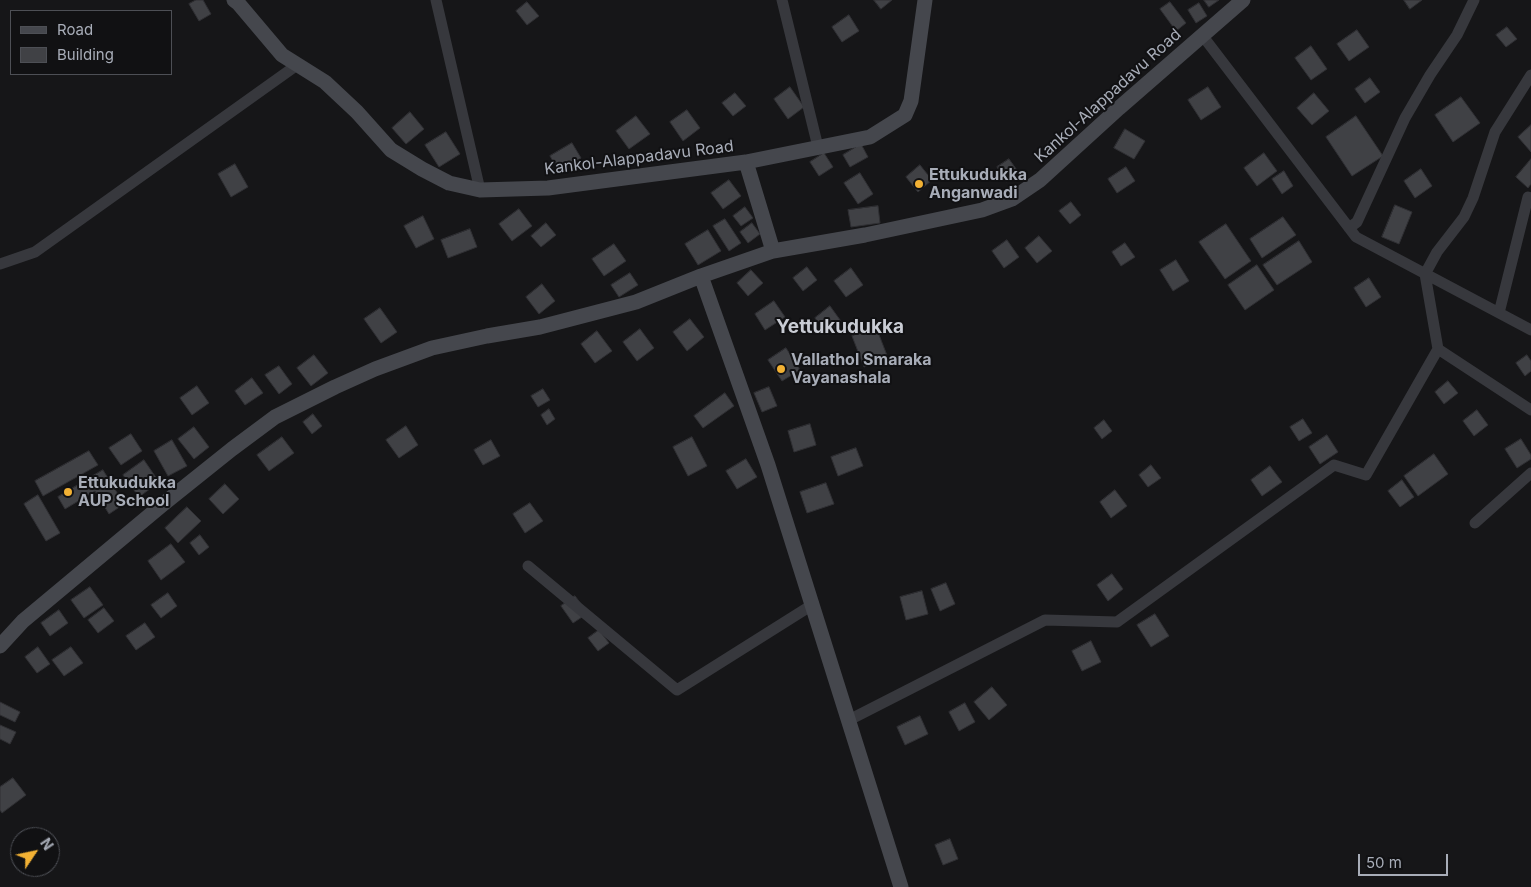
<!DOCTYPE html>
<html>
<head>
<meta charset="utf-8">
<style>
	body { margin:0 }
	#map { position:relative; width:1531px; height:887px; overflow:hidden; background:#161618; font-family:Inter,sans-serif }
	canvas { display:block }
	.legend { position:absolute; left:10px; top:10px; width:162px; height:65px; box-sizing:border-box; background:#111113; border:1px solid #4d4f55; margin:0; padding:6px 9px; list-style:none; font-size:15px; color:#a8adb8 }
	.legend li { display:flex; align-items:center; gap:10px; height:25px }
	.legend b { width:25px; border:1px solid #4d4f55 }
	.north { position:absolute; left:10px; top:827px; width:50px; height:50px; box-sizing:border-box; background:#111113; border:1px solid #4d4f55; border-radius:50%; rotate:56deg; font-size:14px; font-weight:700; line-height:20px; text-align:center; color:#a8adb8 }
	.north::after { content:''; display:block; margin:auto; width:18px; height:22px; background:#f2b134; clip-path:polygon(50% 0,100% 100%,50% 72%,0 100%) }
	.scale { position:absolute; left:1358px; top:854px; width:90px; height:22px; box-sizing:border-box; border:2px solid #a8adb8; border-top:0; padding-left:6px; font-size:15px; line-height:18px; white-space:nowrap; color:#a8adb8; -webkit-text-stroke:4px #111113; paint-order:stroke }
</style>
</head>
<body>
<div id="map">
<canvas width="1531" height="887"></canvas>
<ul class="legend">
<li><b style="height:6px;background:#45474d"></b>Road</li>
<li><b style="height:14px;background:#404145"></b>Building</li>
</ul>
<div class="north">N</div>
<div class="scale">50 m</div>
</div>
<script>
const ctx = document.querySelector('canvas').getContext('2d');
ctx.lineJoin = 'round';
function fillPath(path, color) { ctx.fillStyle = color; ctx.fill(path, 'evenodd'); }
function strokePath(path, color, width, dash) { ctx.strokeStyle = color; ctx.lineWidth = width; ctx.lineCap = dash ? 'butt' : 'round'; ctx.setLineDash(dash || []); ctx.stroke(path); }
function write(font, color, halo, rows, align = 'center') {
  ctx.font = font + ' Inter,sans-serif'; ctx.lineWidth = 4; ctx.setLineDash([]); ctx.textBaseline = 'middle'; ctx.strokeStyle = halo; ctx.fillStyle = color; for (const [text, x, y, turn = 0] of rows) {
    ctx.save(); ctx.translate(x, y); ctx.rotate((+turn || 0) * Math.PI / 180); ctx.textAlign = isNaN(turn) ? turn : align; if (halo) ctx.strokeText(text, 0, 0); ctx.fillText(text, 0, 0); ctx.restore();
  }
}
const building = new Path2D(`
	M196,0h7l8,14 -12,7 -10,-17z
	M874,0h18l-11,9z
	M1204,0h15l-10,7z
	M1404,0h18l-12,9z
	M527,2l12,14 -12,9 -11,-14z
	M1170,2l16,21 -10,8 -16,-22z
	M1199,3l8,13 -11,7 -8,-13z
	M849,15l10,16 -17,11 -10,-15z
	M1507,27l10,12 -11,8 -10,-12z
	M1357,30l12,17 -20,14 -12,-17z
	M1311,46l16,23 -16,11 -16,-22z
	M1370,78l10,14 -15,11 -10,-14z
	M790,87l14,20 -16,12 -14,-20z
	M1208,87l13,20 -20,13 -13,-20z
	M735,93l11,13 -13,10 -11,-13z
	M1314,93l15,18 -17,14 -15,-17z
	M1461,97l19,26 -27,19 -18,-27z
	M687,110l13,18 -17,13 -13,-19z
	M410,112l14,17 -18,15 -14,-16z
	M636,116l14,18 -21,15 -13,-18z
	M1356,116l27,40 -31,20 -26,-39z
	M1531,125v27l-13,-15z
	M1125,129l20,12 -11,18 -20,-11z
	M446,132l14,22 -21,13 -14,-22z
	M572,143l9,15 -22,13 -9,-15z
	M861,144l7,13 -18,10 -7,-12z
	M824,153l9,14 -14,9 -9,-14z
	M1264,153l13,18 -20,15 -13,-18z
	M1009,159l10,14 -13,9 -9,-15z
	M1531,159v25l-3,4 -12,-11z
	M235,164l13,23 -17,10 -13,-23z
	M920,165l12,15 -14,12 -12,-15z
	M1126,167l9,14 -18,12 -9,-14z
	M1421,169l11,17 -17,12 -11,-17z
	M1284,171l9,15 -11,8 -10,-15z
	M860,173l13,21 -15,10 -14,-21z
	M729,180l12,16 -18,13 -12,-16z
	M1071,202l10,13 -11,9 -11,-13z
	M1395,205l17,7 -13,32 -17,-7z
	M878,206l2,17 -29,4 -3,-17z
	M745,207l8,11 -12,8 -8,-10z
	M519,209l13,17 -20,15 -13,-17z
	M423,216l11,23 -18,9 -12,-22z
	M1283,217l13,18 -34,23 -12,-19z
	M725,219l16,24 -12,8 -16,-25z
	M546,223l10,12 -15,12 -10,-11z
	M752,223l8,11 -12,9 -8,-11z
	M1226,224l25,37 -26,18 -26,-37z
	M470,229l7,18 -29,11 -7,-18z
	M708,230l13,21 -23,14 -13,-21z
	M1039,236l13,15 -15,12 -12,-15z
	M1007,240l12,17 -15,11 -12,-17z
	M1299,241l13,21 -35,23 -14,-20z
	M1125,243l10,14 -14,9 -9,-14z
	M614,244l12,17 -22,15 -12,-17z
	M1176,260l13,21 -16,10 -13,-21z
	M1257,265l17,25 -29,20 -17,-25z
	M807,267l10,13 -14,11 -10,-13z
	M851,268l12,17 -17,12 -12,-16z
	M751,270l12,13 -15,13 -11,-13z
	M630,273l8,12 -19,12 -8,-12z
	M1369,278l12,19 -15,10 -12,-19z
	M542,284l13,17 -16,13 -13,-17z
	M774,301l11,16 -20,13 -10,-16z
	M830,306l13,18 -16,11 -12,-17z
	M380,308l17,24 -16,11 -17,-24z
	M690,319l14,18 -17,14 -14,-19z
	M876,327l12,31 -24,9 -12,-31z
	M640,329l14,19 -17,13 -14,-19z
	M597,331l15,20 -17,12 -14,-19z
	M786,348l14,22 -18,11 -14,-21z
	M314,355l14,18 -17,13 -14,-18z
	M1527,355l4,6v10l-6,5 -9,-13z
	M279,366l13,18 -13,10 -14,-19z
	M252,378l11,15 -18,12 -10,-14z
	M1448,381l10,12 -14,11 -9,-12z
	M197,386l12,17 -17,12 -12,-17z
	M769,387l8,19 -15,6 -8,-19z
	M543,389l7,11 -12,7 -7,-11z
	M725,393l9,13 -31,22 -9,-12z
	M549,409l6,10 -8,6 -6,-10z
	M1477,410l11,15 -14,11 -11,-15z
	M313,414l9,12 -10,8 -9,-12z
	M1303,419l9,14 -13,8 -9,-14z
	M1104,420l8,11 -10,8 -8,-11z
	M810,424l6,21 -22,7 -6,-21z
	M406,426l12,19 -19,13 -13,-18z
	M194,427l15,20 -15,12 -16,-20z
	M131,434l11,17 -21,14 -12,-17z
	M1327,435l11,17 -18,12 -11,-17z
	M282,437l12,16 -25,18 -12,-16z
	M692,437l15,29 -19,10 -15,-29z
	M1521,439l10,16v4l-14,9 -12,-19z
	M172,440l15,26 -19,10 -14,-25z
	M491,440l9,16 -17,9 -9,-15z
	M856,448l7,18 -25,10 -7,-19z
	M89,451l9,14 -55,31 -8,-15z
	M1434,454l14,20 -30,22 -14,-20z
	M746,459l11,18 -20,12 -11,-18z
	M144,460l15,22 -20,15 -16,-22z
	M1151,465l10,13 -13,9 -9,-12z
	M1270,466l12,16 -20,14 -11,-16z
	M103,470l21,34 -15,10 -14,-23 -30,18 -7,-12z
	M1402,480l12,17 -14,10 -12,-16z
	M826,483l8,21 -27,9 -7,-21z
	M225,484l14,15 -16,15 -14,-15z
	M1115,490l12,16 -16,12 -11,-16z
	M38,495l22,38 -14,8 -22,-37z
	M530,503l13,18 -18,12 -12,-19z
	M187,507l14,14 -23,22 -13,-15z
	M200,535l9,12 -10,8 -9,-12z
	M171,544l14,18 -24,18 -13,-19z
	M1112,574l11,15 -15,12 -11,-16z
	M946,583l9,21 -15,7 -9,-22z
	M90,587l13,18 -19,13 -13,-18z
	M922,591l6,23 -22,6 -6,-23z
	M168,593l9,13 -16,12 -10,-13z
	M575,596l13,17 -15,10 -12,-17z
	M104,608l10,13 -16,12 -10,-13z
	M59,610l9,13 -18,13 -9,-13z
	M1155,614l14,22 -18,11 -14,-22z
	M145,623l10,14 -19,13 -10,-14z
	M599,630l10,13 -11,8 -10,-13z
	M1091,641l10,21 -19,9 -10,-20z
	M38,647l12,17 -13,9 -12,-16z
	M71,647l12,16 -19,13 -12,-16z
	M992,687l15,18 -18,15 -15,-18z
	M0,702l20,10 -5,10 -15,-7z
	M965,703l10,19 -16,9 -10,-19z
	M920,716l8,18 -23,11 -8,-18z
	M0,725l16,7 -6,12 -10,-5z
	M13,778l13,17 -24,18 -2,-3v-23z
	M950,839l8,20 -15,6 -8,-20z`);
const street = new Path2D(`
	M436,0l44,190
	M782,0l36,147
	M1202,35l154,202 175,93
	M1531,75l-36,57 -22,66 -9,19 -27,35 -12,22 13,75 93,61
	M1349,228l8,-6 48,-104 25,-43 27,-40 17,-35
	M0,264l35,-12 262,-187
	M1499,313l29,-116
	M1475,523l56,-50
	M528,566l149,124 135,-85
	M849,720l196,-100 72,2 217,-157 32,10 72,-126`);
const secondary = new Path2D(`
	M234,0l4,3 44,52 43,27 32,30 34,38 31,19 27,14 31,7 68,-2 198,-26 124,-25 35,-22 6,-14 14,-101
	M746,162l27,89
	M701,276l67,189 133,422
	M0,646l23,-25 139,-116 70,-56 43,-32 60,-30 40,-18 57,-21 55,-12 53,-9 96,-25 65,-26 72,-25 92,-16 117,-25 30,-11 28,-19 79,-72 124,-108`);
const markers = [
	[919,184,5,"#f2b134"],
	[781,369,5,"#f2b134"],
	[68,492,5,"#f2b134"]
];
const streetNames = [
	["Kankol-Alappadavu Road",1108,96,-42],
	["Kankol-Alappadavu Road",639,158,-7]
];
const poiNames = [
	["Ettukudukka",929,175],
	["Anganwadi",929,193],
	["Vallathol Smaraka",791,360],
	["Vayanashala",791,378],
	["Ettukudukka",78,483],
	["AUP School",78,501]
];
const quarterNames = [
	["Yettukudukka",840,327]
];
fillPath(building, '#404145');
strokePath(building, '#303034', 1);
strokePath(street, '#37383d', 11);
strokePath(secondary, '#45474d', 15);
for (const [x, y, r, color] of markers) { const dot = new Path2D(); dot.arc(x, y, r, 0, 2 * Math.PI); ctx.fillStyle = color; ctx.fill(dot); strokePath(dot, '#111113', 2); }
write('16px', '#a8adb8', '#111113', streetNames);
write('bold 16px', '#a8adb8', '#111113', poiNames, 'left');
write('bold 19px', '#c9ccd4', '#111113', quarterNames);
</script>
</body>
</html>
